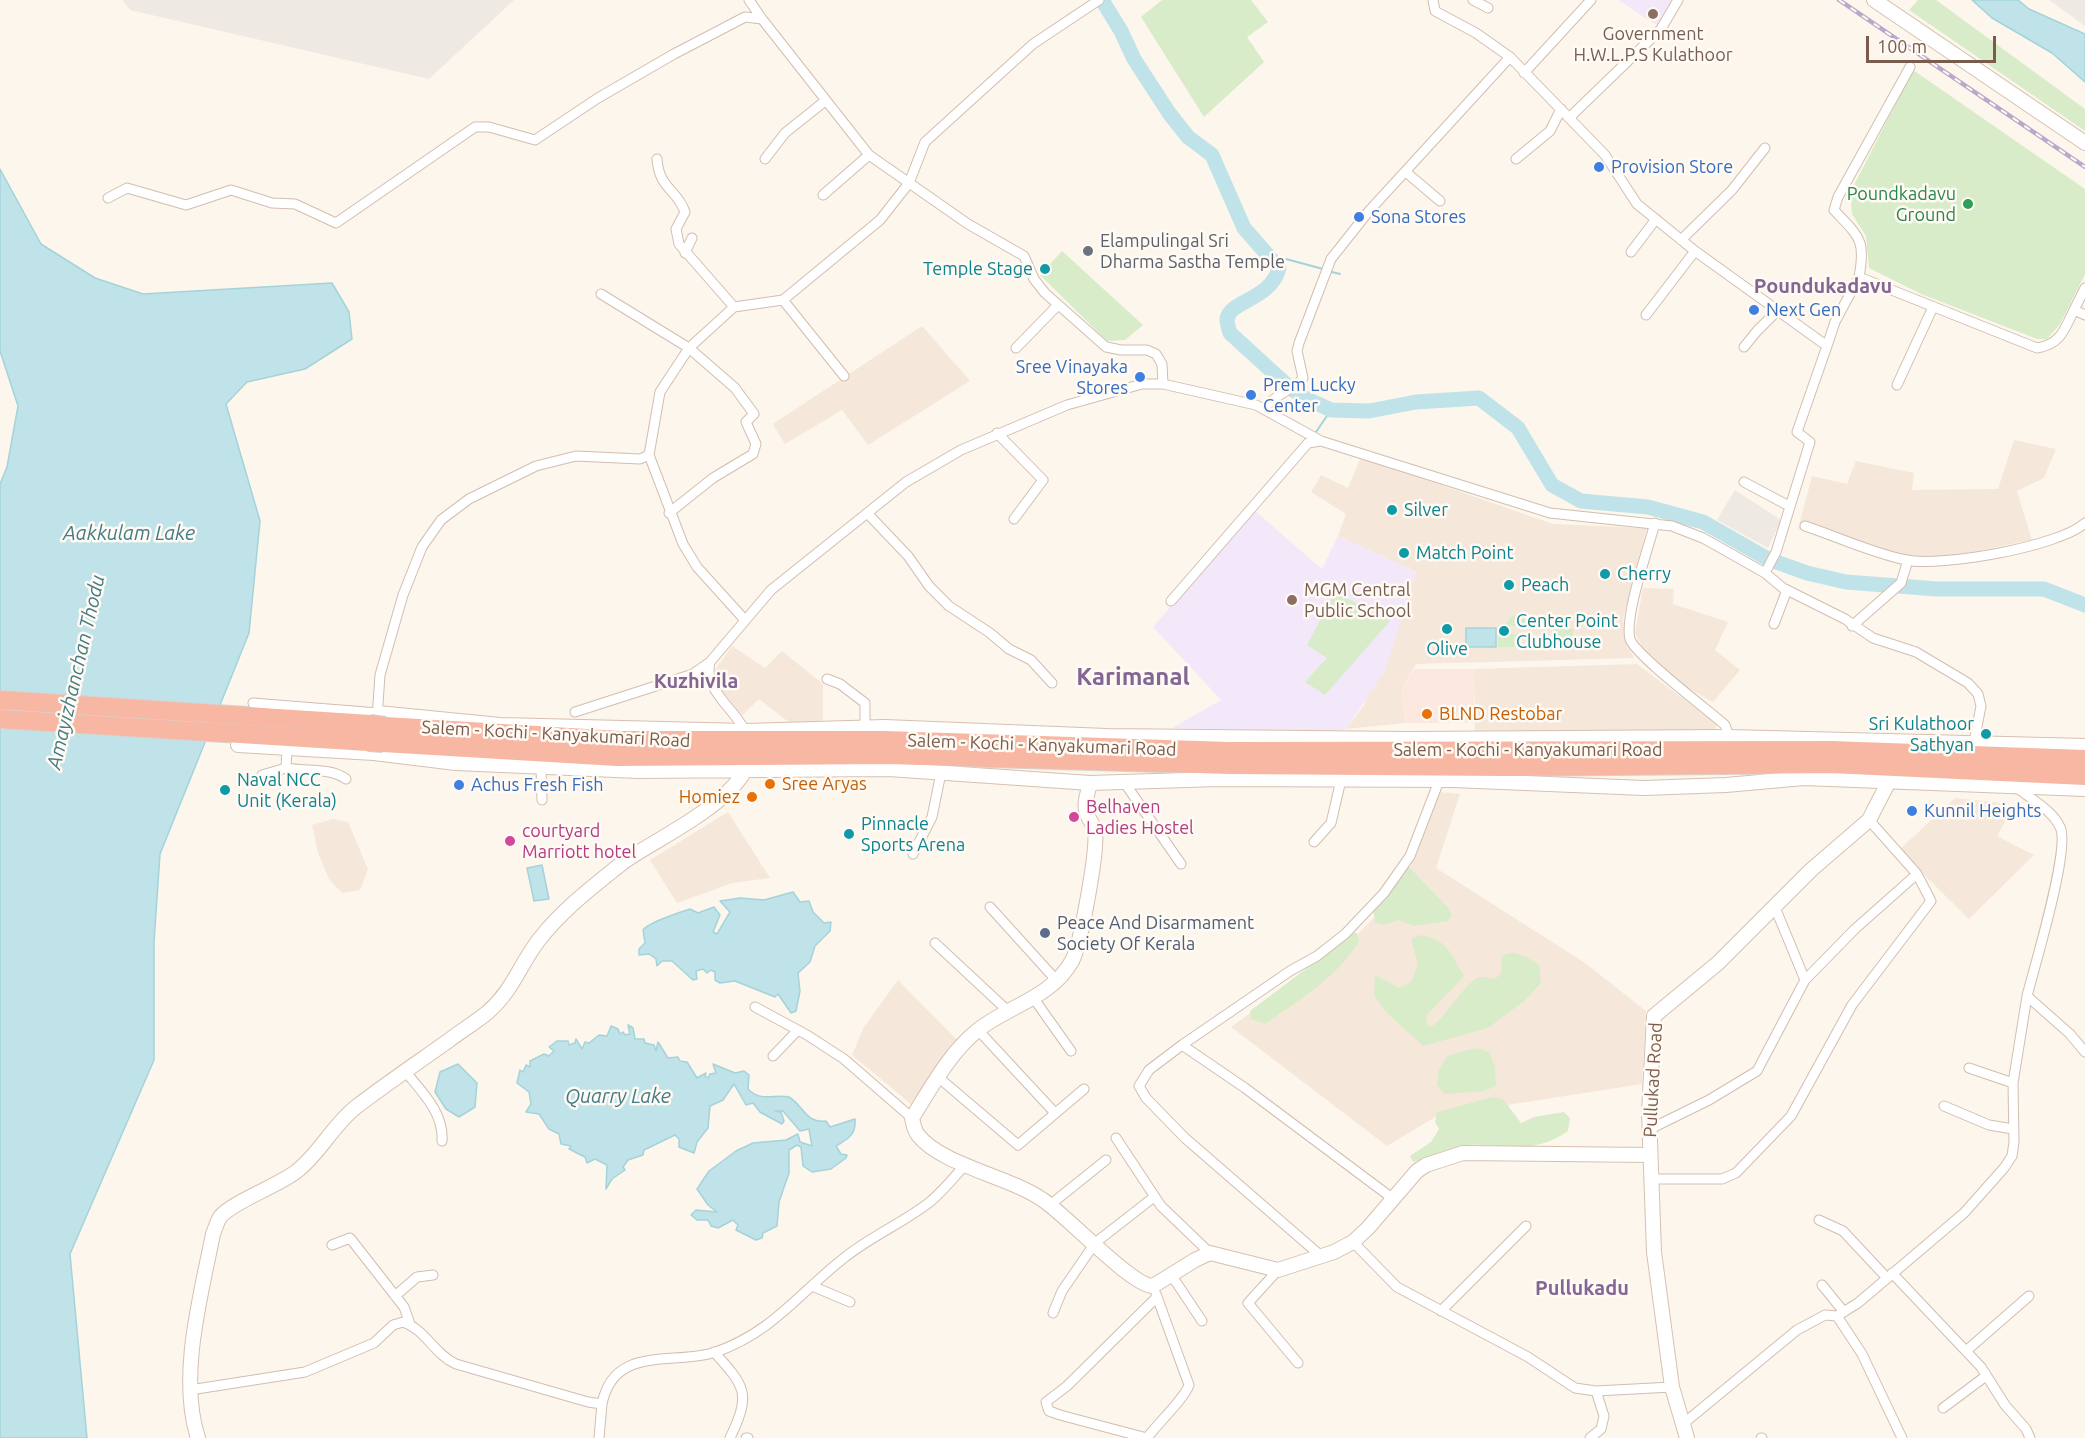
<!DOCTYPE html>
<html>
<head>
<meta charset="utf-8">
<style>
	body { margin:0 }
	#map { position:relative; width:2085px; height:1438px; overflow:hidden; background:#fdf6ec; font-family:Ubuntu,sans-serif }
	canvas { display:block }
	.scale { position:absolute; left:1866px; top:36px; width:130px; height:27px; box-sizing:border-box; border:3px solid #7a5c4d; border-top:0; padding-left:8px; font-size:18px; line-height:21px; white-space:nowrap; color:#7a5c4d; -webkit-text-stroke:4px #fffaf3; paint-order:stroke }
</style>
</head>
<body>
<div id="map">
<canvas width="2085" height="1438"></canvas>
<div class="scale">100 m</div>
</div>
<script>
const ctx = document.querySelector('canvas').getContext('2d');
ctx.lineJoin = 'round';
function fillPath(path, color) { ctx.fillStyle = color; ctx.fill(path, 'evenodd'); }
function strokePath(path, color, width, dash) { ctx.strokeStyle = color; ctx.lineWidth = width; ctx.lineCap = dash ? 'butt' : 'round'; ctx.setLineDash(dash || []); ctx.stroke(path); }
function write(font, color, halo, rows, align = 'center') {
  ctx.font = font + ' Ubuntu,sans-serif'; ctx.lineWidth = 5; ctx.setLineDash([]); ctx.textBaseline = 'middle'; ctx.strokeStyle = halo; ctx.fillStyle = color; for (const [text, x, y, turn = 0] of rows) {
    ctx.save(); ctx.translate(x, y); ctx.rotate((+turn || 0) * Math.PI / 180); ctx.textAlign = isNaN(turn) ? turn : align; if (halo) ctx.strokeText(text, 0, 0); ctx.fillText(text, 0, 0); ctx.restore();
  }
}
const residential = new Path2D(`
	M922,326l48,55 -102,64 -26,-35 -57,34 -12,-20z
	M2014,440l42,9 -12,29 -27,13 15,49 -119,24 -115,-35 14,-53 35,8 9,-23 58,12 -2,17 86,-1z
	M1361,457l192,67 94,4 -24,90 2,22 9,18 -218,6 -14,24 3,35 -59,6 18,-24 52,-133 -78,-36 8,-22 -35,-22 10,-17 27,13z
	M1643,588l31,1 -1,15 55,18 -13,28 25,20 -27,32 -27,-15 -44,-40 -7,-14z
	M732,646l33,22 17,-17 41,33v39l-32,1 -32,-25 -17,17 -27,-34v-12z
	M1637,664l80,60 -2,6 -240,3 -1,-64z
	M1439,792l21,2 -24,74 149,95 61,48 -4,73 -205,32 -50,30 -156,-119 124,-90 47,-48z
	M1955,798l40,4 18,6 -16,28 37,19 -65,64 -70,-69z
	M728,812l42,66 -38,5 -55,20 -27,-43z
	M333,819l15,3 20,47 -8,21 -18,3 -13,-14 -11,-26 -6,-28z
	M898,980l60,61 -46,64 -60,-50 12,-28z`);
const commercial = new Path2D(`
	M1414,669h60v54h-69l-3,-35z`);
const industrial = new Path2D(`
	M122,0h392l-85,79 -299,-69z
	M2049,0h36v26z
	M1735,490l46,30 -13,28 -51,-28z`);
const education = new Path2D(`
	M1618,0h53l3,3 -16,23z
	M1254,510l68,59 16,-33 78,36 -31,99 -39,58 -11,3 -163,-4 49,-28 -68,-73z`);
const green = new Path2D(`
	M1162,0h89l17,22 -21,15 17,25 -60,55 -63,-100z
	M1918,0h18l149,109v22l-176,-121z
	M1913,70l172,119v85l-25,50 -13,15h-10l-116,-45 -52,-26 -3,-32 -14,-22 -2,-21z
	M1062,251l81,74 -18,15 -18,1 -67,-66z
	M1335,592l55,29 -65,74 -20,-13 22,-24 -20,-13z
	M1521,614l6,2 7,9 -30,1 8,-10z
	M1555,629h18v19h-18z
	M1498,634h21v13h-21z
	M1409,867l40,42 3,6 -4,6 -33,5 -17,-6 -14,5 -9,-3 -2,-13 29,-41z
	M1350,932l7,1 2,8c-20,35 -61,60 -94,83l-14,-5 -1,-8 77,-58z
	M1421,935c28,6 29,18 43,41l-38,40 1,9 4,2c16,-10 36,-49 50,-50 4,0 10,1 14,2l6,-6 1,-17c13,-8 26,2 37,9l2,18 -17,18 -36,27 -65,18 -38,-35 -11,-16 1,-20 24,13 12,-6 7,-17 -7,-26z
	M1475,1048l14,4 6,15 1,19 -12,5 -39,3 -8,-9 2,-15 8,-14z
	M1493,1097l10,2 18,24 13,-6 30,-5 6,6 -2,13c-35,25 -62,12 -101,14 -17,2 -37,12 -54,17l-3,-6 21,-14 8,-13 -4,-7 2,-10z`);
const water = new Path2D(`
	M1972,0h46l11,9 56,25v48l-33,-29 -60,-35z
	M0,169l41,75 54,34 48,16 189,-11 17,29 3,27 -47,30 -58,13 -21,22 34,117 -11,112 -89,221 -6,88v118l-84,194 17,184h-87v-954l7,-17 11,-61 -18,-55z
	M1466,628h30v19h-30z
	M542,865l7,34 -15,2 -7,-33z
	M793,892l7,10 9,-1 4,11 11,11 7,-1 -1,9 -15,15 -5,16 -12,11 2,18 -4,20 -5,2 -13,-19 -3,3 -40,-16 -15,2 -5,-3v-8l-4,-2 -4,3 -4,-4 -7,2 1,8 -4,1 -21,-19h-10l-5,5 -1,-7 -7,-5 -10,1v-6l6,-6 -2,-13c5,-7 37,-18 47,-21l8,4 16,-6 6,8 -7,17 4,2 13,-22 -10,-11 20,-3 24,2z
	M628,1025l5,3 2,11h9l1,4 9,2 2,6 2,-9 10,16 10,-1 2,4 7,1 10,16 9,-5 -1,3 3,2 2,-4 6,-1 -3,-9 22,9 9,-2 5,4 -1,14c12,13 25,5 41,8 15,9 16,26 37,24l4,6 25,-8c1,15 -5,19 -19,27l5,8 6,1 -1,3 -15,11 -19,3 -9,-6 -2,-19 -4,-2 -8,5v23l-10,29 -2,24 -14,7 -1,5 -6,2 -20,-10 2,-5 -5,-5 -15,8 -7,-2 -3,-6h-11l-6,-5 5,-5 21,2 -9,-7 -11,-16 12,-18 27,-20 17,-8 33,-3 12,-6 2,8 12,4 -3,-17 -9,2 -17,-20h-8l6,1 3,9 -2,3 -22,-12 -7,-9 -7,2 -12,-21 -11,16 -13,6 -2,22 -11,14 -3,11 -15,-6v-8l-4,-4 -31,15 -1,5 -15,5 -5,7 2,3 -13,9 -6,10 1,-24 -12,-6 -8,4 -2,-6 -16,-8 2,-3 -10,-2 -2,-10 -10,-5 -10,-15 -13,-2 5,-8 -2,-12 -12,-9 3,-13 3,2 3,-7 4,2v-6l14,-7 5,2 5,-5 -5,-4 8,-6h11l1,4 6,-2 1,-4 6,10 3,-7 4,1 10,-8 8,1 4,-10 7,3 2,5 3,-2 2,3 5,-1z
	M458,1064l19,19 -2,24 -16,10 -13,-8 -11,-17 5,-20z`);
const stream = new Path2D(`
	M1269,260l17,-1 37,10
	M1328,271l12,3
	M1316,432l15,-22`);
const river = new Path2D(`
	M1102,0l19,31 13,28 35,54 19,24 24,18 32,73 35,40c-8,32 -49,32 -52,51 0,4 2,11 3,14l59,54 14,10 28,13 38,1 47,-9 63,-4 39,30 34,57 29,16 67,6 55,15 65,37 39,14 39,9 91,7h107l41,16`);
const street = new Path2D(`
	M749,0l13,19
	M1433,0l2,11 41,22 34,24 95,98 32,49 58,47 132,95 8,-24 24,-45 178,71c24,-4 27,-18 37,-38l11,5
	M1473,0l15,8
	M1524,73l67,-73
	M1570,117l91,-88 17,-29
	M657,159c2,30 20,30 28,53l-9,17 3,15 55,63
	M765,159l20,-26 40,-32
	M1516,159l34,-28 11,-22
	M1407,173l33,28
	M823,195l46,-40
	M108,198l19,-10 59,17 45,-15 41,13 23,1 41,19 139,-96h14l46,13 63,-42 76,-44 71,-37 17,2 107,136 99,69 56,32 10,23 11,14 61,54 15,3h26l9,4 6,10 1,20
	M1681,240l51,-50 33,-42
	M1631,252l25,-33
	M685,253l7,-15
	M1859,277c7,-38 0,-40 -25,-67l4,-13 72,-130
	M601,294l88,54 46,40 19,26 -8,8 10,22 -3,10 -40,24 -44,35
	M783,300l61,76
	M2074,310l11,-22
	M1646,315l49,-64
	M1744,347l13,-16 20,-20
	M1016,348l42,-43
	M1897,385l36,-78
	M1265,408c13,-17 28,-17 38,-30l-6,-27 2,-8 32,-84 38,-48 141,-154
	M997,433l46,47 -29,39
	M649,455l34,89 14,23 47,52
	M1744,482l45,24
	M868,514l40,42 21,30 20,20 41,27 19,16 22,11 21,23
	M1655,523c-7,26 -31,94 -25,116 5,16 78,71 95,86l4,12
	M1805,526c33,11 67,27 101,34 35,7 152,-13 179,-37
	M1765,573l11,-21 34,-110 -13,-10 30,-86
	M1171,601l137,-158 13,-2
	M1774,624l13,-34
	M1852,626l49,-43 7,-23
	M827,679l13,5 25,19v24
	M253,703l125,10
	M575,712l118,-38 17,-12
	M377,718l3,-43 23,-80 19,-48 19,-27 28,-21 67,-33 40,-10 64,3 9,-4 11,-63 29,-44 45,-41 49,-7 97,-80 29,-37 16,-41 108,-98 66,-44
	M745,731c-11,-23 -42,-41 -35,-69l61,-72 135,-108 55,-32 106,-45 75,-21h21l93,21 65,36 229,72 122,13 31,12 62,35 18,15 62,31 28,19 43,14 52,31 10,11 3,12 -7,36
	M541,767l1,33
	M286,768c20,4 43,-1 60,11
	M262,775l24,-7 1,-20
	M1124,782l57,82
	M2016,787c15,12 36,23 44,40 11,20 -26,141 -33,169l43,38 15,18
	M1314,842l17,-19 10,-43
	M913,854l19,-37 9,-44
	M1774,905l31,75
	M990,907l67,74
	M935,943l73,68
	M1032,996l39,55
	M755,1007l52,28 37,24 68,59
	M978,1030l77,83
	M1182,1045l63,43 147,110
	M773,1056l25,-26
	M1969,1068l44,15
	M405,1071c17,21 39,42 37,70
	M938,1077l80,68 66,-56
	M1944,1106l45,19 24,4
	M1650,1129l59,-29 48,-29 48,-91 50,-51 62,-55
	M1116,1138l45,68 49,47
	M1651,1179h71l14,-6 55,-57 61,-111 79,-104 -14,-27 -48,-54
	M1050,1205l56,-45
	M1819,1220l24,11 44,47
	M1353,1242l44,45 131,70 47,31 21,3 76,-4
	M332,1245l18,-7 54,69 6,17
	M1321,1256l-136,-118 -39,-40 -7,-12 10,-16 33,-25 108,-74 27,-15 28,-22 39,-41 26,-37 29,-75
	M1278,1270l-30,33 50,60
	M1892,1273l89,94 24,38 21,24 4,9
	M1172,1276l30,45
	M1822,1285l22,27
	M812,1286l38,16
	M395,1296l22,-19 16,-2
	M1441,1311l85,-85
	M1053,1313l9,-22 33,-48 59,-46
	M1837,1316l25,38 40,84
	M1966,1351l63,-55
	M714,1352c32,35 37,42 16,86
	M190,1390l115,-18 69,-29 19,-18 10,-3c22,7 31,32 53,42l132,38 14,2c12,-60 72,-38 114,-52 58,-21 82,-58 128,-94 27,-22 61,-36 87,-57 13,-11 24,-25 35,-37
	M1943,1408l43,-32
	M1683,1424l114,-94 28,-15 12,1 21,-13 106,-90 40,-45 8,-12 2,-14 -1,-59 14,-87
	M599,1438l3,-34
	M746,1438h2
	M1147,1438l-87,-23 -11,-4 -3,-9 21,-16 90,-89
	M1147,1438c10,-14 38,-40 42,-53l-33,-91
	M1590,1438l11,-9 3,-13 -8,-25
	M1761,1438h1`);
const secondary = new Path2D(`
	M1874,0l211,143
	M378,713l122,12 245,6
	M238,745l136,8 82,10 182,8 251,-2 201,14 129,-4 234,1 191,8 82,-3 78,-7 281,11
	M1090,783c-2,10 -7,21 -3,31 2,6 7,11 8,17 3,18 -14,113 -23,130 -21,37 -62,44 -94,69 -28,22 -47,58 -66,88 1,5 2,12 6,17 23,30 93,42 125,65 24,16 89,86 110,86l42,-26 15,-7 68,17 56,-18 19,-10 15,-14 49,-57 9,-6 37,-12 187,2
	M198,1438c-20,-61 3,-143 15,-204 2,-5 4,-12 7,-17 12,-15 58,-31 77,-46 23,-18 36,-46 59,-64 30,-23 61,-44 92,-66 13,-10 28,-19 40,-29 25,-22 32,-47 50,-71 23,-30 53,-53 83,-77 33,-26 158,-78 124,-133l140,-4 221,9 301,3 322,-2 356,9
	M1687,1438l-15,-51 -18,-135 -5,-139 5,-97 64,-53 93,-93 58,-50 19,-37`);
const highway = new Path2D(`
	M0,700l370,24
	M0,719l368,23
	M385,726l235,14h264l345,11 602,-1 254,9
	M383,743l234,14 270,-2 344,10 274,2 326,-3 254,12`);
const rail = new Path2D(`
	M1839,0l246,167`);
const highwayBridge = new Path2D(`
	M370,724l15,2
	M368,742l15,1`);
const markers = [
	[1653,14,6,"#8d6e63"],
	[1599,167,6,"#3f7fe0"],
	[1968,204,6,"#2e9e5b"],
	[1359,217,6,"#3f7fe0"],
	[1088,251,6,"#6b7280"],
	[1045,269,6,"#0f9aa8"],
	[1754,310,6,"#3f7fe0"],
	[1140,377,6,"#3f7fe0"],
	[1251,395,6,"#3f7fe0"],
	[1392,510,6,"#0f9aa8"],
	[1404,553,6,"#0f9aa8"],
	[1605,574,6,"#0f9aa8"],
	[1509,585,6,"#0f9aa8"],
	[1292,600,6,"#8d6e63"],
	[1447,629,6,"#0f9aa8"],
	[1504,631,6,"#0f9aa8"],
	[1427,714,6,"#e8710a"],
	[1986,734,6,"#0f9aa8"],
	[770,784,6,"#e8710a"],
	[459,785,6,"#3f7fe0"],
	[225,790,6,"#0f9aa8"],
	[752,797,6,"#e8710a"],
	[1912,811,6,"#3f7fe0"],
	[1074,817,6,"#d1479c"],
	[849,834,6,"#0f9aa8"],
	[510,841,6,"#d1479c"],
	[1045,933,6,"#5c6f8a"]
];
const educationNames = [
	["Government",1653,34],
	["H.W.L.P.S Kulathoor",1653,55],
	["MGM Central",1304,590,"left"],
	["Public School",1304,611,"left"]
];
const shopNames = [
	["Provision Store",1611,167],
	["Sona Stores",1371,217],
	["Next Gen",1766,310],
	["Sree Vinayaka",1128,367,"right"],
	["Stores",1128,388,"right"],
	["Prem Lucky",1263,385],
	["Center",1263,406],
	["Achus Fresh Fish",471,785],
	["Kunnil Heights",1924,811]
];
const leisureNames = [
	["Poundkadavu",1956,194],
	["Ground",1956,215]
];
const worshipNames = [
	["Elampulingal Sri",1100,241],
	["Dharma Sastha Temple",1100,262]
];
const cultureNames = [
	["Temple Stage",1033,269,"right"],
	["Silver",1404,510],
	["Match Point",1416,553],
	["Cherry",1617,574],
	["Peach",1521,585],
	["Center Point",1516,621],
	["Clubhouse",1516,642],
	["Olive",1447,649,"center"],
	["Sri Kulathoor",1974,724,"right"],
	["Sathyan",1974,745,"right"],
	["Naval NCC",237,780],
	["Unit (Kerala)",237,801],
	["Pinnacle",861,824],
	["Sports Arena",861,845]
];
const foodNames = [
	["BLND Restobar",1439,714],
	["Sree Aryas",782,784],
	["Homiez",740,797,"right"]
];
const streetNames = [
	["Salem - Kochi - Kanyakumari Road",556,734,3],
	["Salem - Kochi - Kanyakumari Road",1042,745,2],
	["Salem - Kochi - Kanyakumari Road",1528,750],
	["Pullukad Road",1653,1080,-87]
];
const hotelNames = [
	["Belhaven",1086,807],
	["Ladies Hostel",1086,828],
	["courtyard",522,831],
	["Marriott hotel",522,852]
];
const serviceNames = [
	["Peace And Disarmament",1057,923],
	["Society Of Kerala",1057,944]
];
const neighbourhoodNames = [
	["Poundukadavu",1823,286],
	["Kuzhivila",696,681],
	["Pullukadu",1582,1288]
];
const waterNames = [
	["Aakkulam Lake",129,533],
	["Amayizhanchan Thodu",76,672,-77],
	["Quarry Lake",618,1096]
];
const districtNames = [
	["Karimanal",1133,677]
];
fillPath(residential, '#f5e8da');
fillPath(commercial, '#fde8e0');
fillPath(industrial, '#efe9e4');
fillPath(education, '#f3e8fa');
fillPath(green, '#d8ecc9');
fillPath(water, '#bfe3e8');
strokePath(water, '#a5d3da', 1.5);
strokePath(stream, '#a5d3da', 2);
strokePath(river, '#bfe3e8', 15);
strokePath(street, '#d1beb0', 11);
strokePath(secondary, '#d6c0b0', 16);
strokePath(highway, '#dad1cd', 20);
strokePath(street, '#fff', 9);
strokePath(secondary, '#fff', 14);
strokePath(highway, '#f7b7a3', 18);
strokePath(rail, '#b9a8c9', 4.5);
strokePath(rail, '#fffaf3', 2, [7]);
strokePath(highwayBridge, '#dad1cd', 20, []);
strokePath(highwayBridge, '#f7b7a3', 18);
for (const [x, y, r, color] of markers) { const dot = new Path2D(); dot.arc(x, y, r, 0, 2 * Math.PI); ctx.fillStyle = color; ctx.fill(dot); strokePath(dot, '#fffaf3', 2); }
write('18px', '#785e54', '#fffaf3', educationNames);
write('18px', '#366cbe', '#fffaf3', shopNames, 'left');
write('18px', '#27864d', '#fffaf3', leisureNames, 'right');
write('18px', '#5b616d', '#fffaf3', worshipNames, 'left');
write('18px', '#0d838f', '#fffaf3', cultureNames, 'left');
write('18px', '#c56008', '#fffaf3', foodNames, 'left');
write('18px', '#7a5c4d', '#fffaf3', streetNames);
write('18px', '#b23c85', '#fffaf3', hotelNames, 'left');
write('18px', '#4e5e75', '#fffaf3', serviceNames, 'left');
write('bold 20px', '#846695', '#fffaf3', neighbourhoodNames);
write('italic 20px', '#437c86', '#fffaf3', waterNames);
write('bold 24px', '#846695', '#fffaf3', districtNames);
</script>
</body>
</html>
